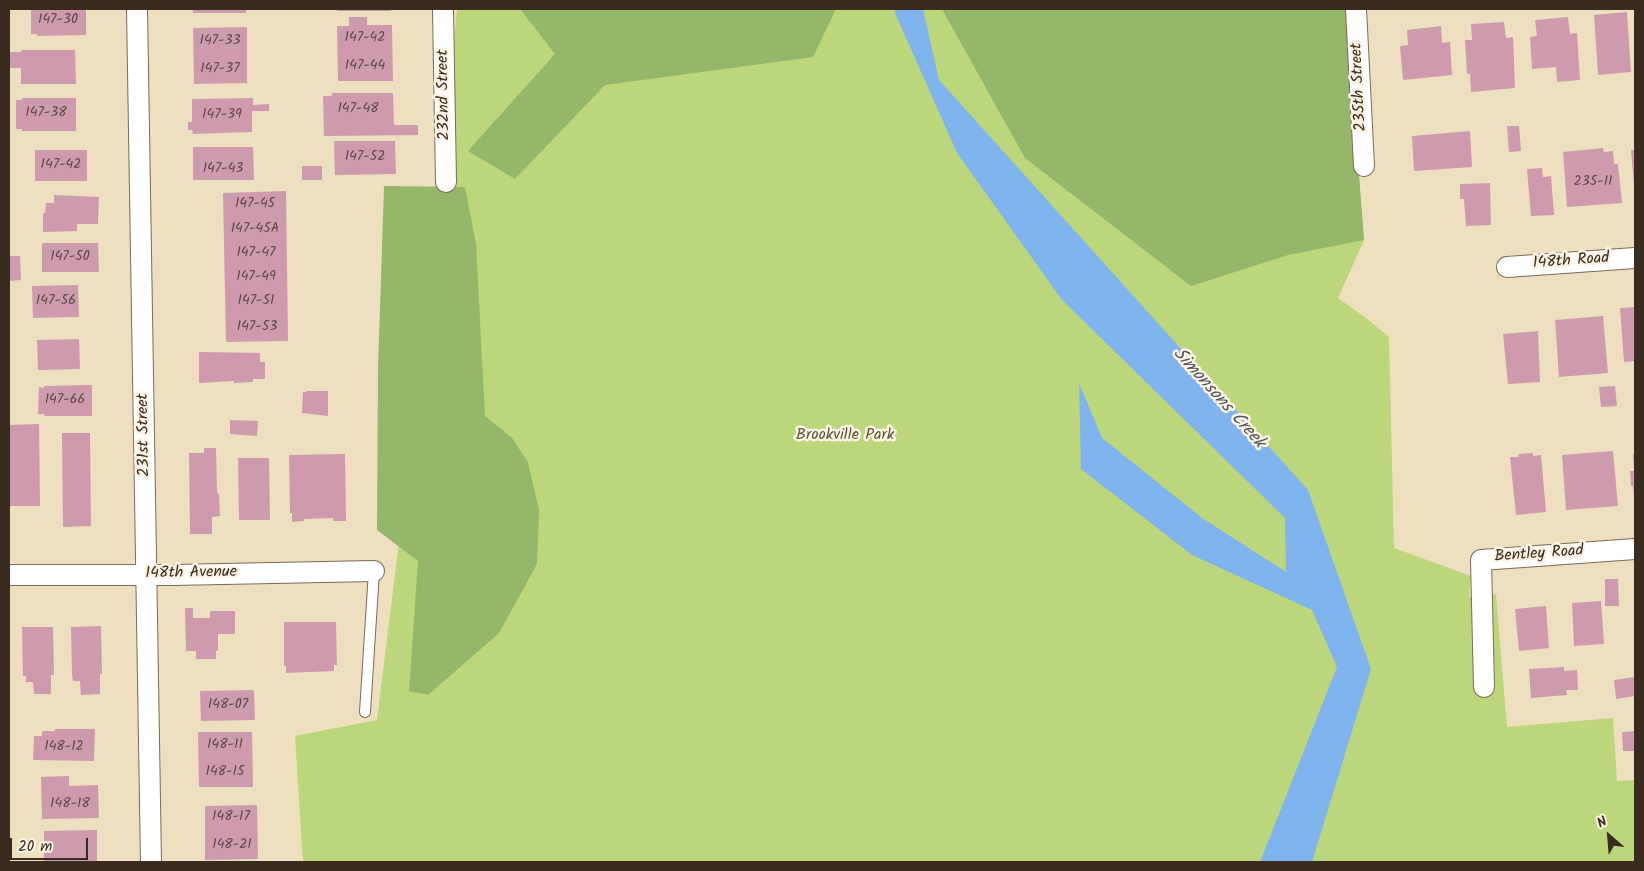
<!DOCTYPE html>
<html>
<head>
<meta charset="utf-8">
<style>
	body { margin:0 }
	#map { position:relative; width:1644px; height:871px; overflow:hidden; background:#eee0be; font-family:Kalam,sans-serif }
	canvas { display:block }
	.frame { position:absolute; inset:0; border:10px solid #3b2a1e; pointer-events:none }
	.north { position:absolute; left:1584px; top:811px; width:50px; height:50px; -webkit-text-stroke:4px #fcf5e5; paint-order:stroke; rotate:333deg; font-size:14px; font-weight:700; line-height:20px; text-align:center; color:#3b2a1e }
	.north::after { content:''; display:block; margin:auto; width:18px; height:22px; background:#3b2a1e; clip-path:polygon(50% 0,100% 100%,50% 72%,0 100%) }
	.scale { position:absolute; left:10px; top:838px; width:78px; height:22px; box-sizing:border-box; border:2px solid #3b2a1e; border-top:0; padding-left:6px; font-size:15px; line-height:18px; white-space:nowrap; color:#3b2a1e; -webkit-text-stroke:4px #fcf5e5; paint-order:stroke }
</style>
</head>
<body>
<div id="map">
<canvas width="1644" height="871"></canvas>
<div class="frame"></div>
<div class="north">N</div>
<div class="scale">20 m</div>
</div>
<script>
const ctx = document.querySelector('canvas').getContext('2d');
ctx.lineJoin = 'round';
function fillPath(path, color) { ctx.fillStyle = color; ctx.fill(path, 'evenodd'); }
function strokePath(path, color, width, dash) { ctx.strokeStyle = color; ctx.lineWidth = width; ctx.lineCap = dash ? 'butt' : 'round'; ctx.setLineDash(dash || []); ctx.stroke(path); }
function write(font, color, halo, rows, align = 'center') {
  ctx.font = font + ' Kalam,sans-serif'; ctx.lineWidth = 5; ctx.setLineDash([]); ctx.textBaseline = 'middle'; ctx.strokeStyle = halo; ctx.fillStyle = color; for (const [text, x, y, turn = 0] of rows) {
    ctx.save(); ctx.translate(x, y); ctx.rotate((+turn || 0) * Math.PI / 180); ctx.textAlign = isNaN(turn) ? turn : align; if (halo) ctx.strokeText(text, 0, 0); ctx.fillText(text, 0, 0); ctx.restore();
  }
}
const green = new Path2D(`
	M457,9h889l18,231 -26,58 28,20 23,19 5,211 77,28 -2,21 27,-3 11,133 106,-9 4,63 18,-1v82h-1332l-8,-126 82,-16 61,-491z`);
const forest = new Path2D(`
	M520,9h316l-23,48 -208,28 -90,94 -47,-28 87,-97z
	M942,9h404l18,231 -76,15 -97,31 -166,-128z
	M384,186l81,1 11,57 9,172 27,22 16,24 11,48 -2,54 -38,69 -71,62 -19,-4 9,-130 -41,-31 1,-161z`);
const water = new Path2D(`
	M895,9h28l16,71 369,410 63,179 -59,193h-52l77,-195 -25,-57 -120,-55 -111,-86 -2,-86 23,55 100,80 84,54 -1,-54 -223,-218 -105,-147 -62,-140z`);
const building = new Path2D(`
	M31,9h55v26l-49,1v-2h-6z
	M193,9h53v4h-53z
	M337,9h54v2h-54z
	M1627,12l4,60 -33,3 -4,-60z
	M349,17h18v8h25l1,56h-55l-1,-55h12z
	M1568,17l2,17 7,-1 3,47 -23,2 -1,-15 -24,2 -2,-32 7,-1 -2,-16z
	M1504,22l2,16 7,-1 2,51 -44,4 -1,-18h-3l-2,-34h7l-1,-16z
	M1441,26l1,17 8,-1 2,33 -49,5 -3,-34 8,-1 -1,-15z
	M247,27v56l-53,1 -1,-56z
	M21,50h54l1,34h-55v-16h-12v-16h12z
	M332,93h61l1,32h24v10l-94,1 -1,-40h9z
	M22,98h54v33h-54v-2h-6v-29h6z
	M253,98v7l16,-1v7h-17v21l-59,2 -1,-4h-4v-8h4v-23z
	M1507,126h12l2,25 -12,1z
	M1470,131l2,36 -58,4 -2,-35z
	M334,141h61l1,33 -61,1z
	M193,147h60l1,33h-61z
	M1603,148l1,4 9,-1 1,13h4l4,39 -55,4 -4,-55z
	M35,150h52v31h-52z
	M1631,150h4v36h-1z
	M302,166h20v14h-20z
	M1542,168l1,9 8,-1 3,39 -23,1 -4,-47z
	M1490,183l1,42 -25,1 -2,-27h-4v-15z
	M286,191l2,150 -62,1 -3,-149z
	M54,195l45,2 -1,27h-21v7l-34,1v-19h2l1,-10h8z
	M42,243h56l1,29h-57z
	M9,256h11l1,24 -12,1z
	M78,285l1,32 -46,1 -1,-32z
	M1635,307v54l-11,1 -4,-54z
	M1603,316l5,57 -49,4 -4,-57z
	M1538,331l2,51 -32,2 -5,-50z
	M79,339l1,30 -42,1 -1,-30z
	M199,352l61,1v9h5v17h-12v3l-19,1v-2l-35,2z
	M92,385v31h-48l1,-2h-7l1,-27 5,1v-2z
	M1615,386l2,20 -16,1 -2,-20z
	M306,391h22v25l-26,-3 1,-21h3z
	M230,420l28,1 -1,15 -27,-2z
	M39,424l1,82h-31v-81z
	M62,433h28l1,93 -28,1z
	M204,448h12l1,45 2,1 1,22 -8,1v17h-22l-1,-81h15z
	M1613,451l5,55 -52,4 -4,-55z
	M1533,453v3l8,-1 5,57 -30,3 -6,-58h9l-1,-3z
	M345,454l1,67h-13v-3l-29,1v2l-12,1v-9h-2l-1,-58z
	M1633,454h2v44h-1l-1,-12h-2l-1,-15h4z
	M238,458h31l1,62h-31z
	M1605,579h13l1,27h-14z
	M1601,601l3,43 -30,2 -2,-43z
	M1546,606l3,42 -30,3 -4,-42z
	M185,608h8v10h17v-7h25v23h-17v17h-2v8h-20v-8h-10z
	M284,622h52l1,43h-3v6l-48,2v-7h-2z
	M101,626l1,48h-2v20l-19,1 -1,-14h-7l-1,-6 -1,-48z
	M22,627h31l1,48h-3v19h-17l-1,-12h-7v-6h-3z
	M1564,667v4l13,-1 1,20h-12l1,5 -36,3 -2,-29z
	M1635,677v19l-19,3 -2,-19z
	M254,690l1,30 -54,1 -1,-30z
	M55,729h40l-1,32 -61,-1 1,-24h8v-5h13z
	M1635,731v20h-12l-1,-19z
	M198,732h54l1,55h-54z
	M69,776v10l29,-1 1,33 -57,1 -1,-42z
	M257,805l1,54 -53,1v-54z
	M97,830v32h-53v-31z`);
const service = new Path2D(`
	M365,712l9,-141`);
const minor = new Path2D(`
	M137,9l14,853
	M443,9l3,173
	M1356,9l8,157
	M1507,267l128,-9
	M9,575h164l201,-4
	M1484,687l-3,-127 154,-11`);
const numberNames = [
	["147-30",58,21],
	["147-42",365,39],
	["147-33",220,42],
	["147-44",365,67],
	["147-37",220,70],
	["147-48",358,110],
	["147-38",46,114],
	["147-39",222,116],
	["147-52",365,158],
	["147-42",61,166],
	["147-43",223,170],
	["235-11",1593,183],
	["147-45",255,205],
	["147-45A",255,230],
	["147-47",256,254],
	["147-50",70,258],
	["147-49",256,278],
	["147-56",56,302],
	["147-51",256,302],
	["147-53",257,328],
	["147-66",65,401],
	["148-07",228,706],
	["148-11",225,746],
	["148-12",64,748],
	["148-15",225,773],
	["148-18",70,805],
	["148-17",231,818],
	["148-21",232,846]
];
const streetNames = [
	["235th Street",1360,87,-93],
	["232nd Street",445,95,-91],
	["148th Road",1571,262,-4],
	["231st Street",145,435,-91],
	["Bentley Road",1539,555,-4],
	["148th Avenue",191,574,-1]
];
const parkNames = [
	["Brookville Park",845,436]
];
const waterNames = [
	["Simonsons Creek",1218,399,48]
];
fillPath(green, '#bbd67b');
fillPath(forest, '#94b76b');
fillPath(water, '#80b4ee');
fillPath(building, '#ce9bae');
strokePath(service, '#7a6a56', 12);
strokePath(minor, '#7a6a56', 22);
strokePath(service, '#fff', 10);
strokePath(minor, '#fff', 20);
write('14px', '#604642', null, numberNames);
write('16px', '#3b2a1e', '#fcf5e5', streetNames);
write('16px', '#5b5535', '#fcf5e5', parkNames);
write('italic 18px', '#50535c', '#fcf5e5', waterNames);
</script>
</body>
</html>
